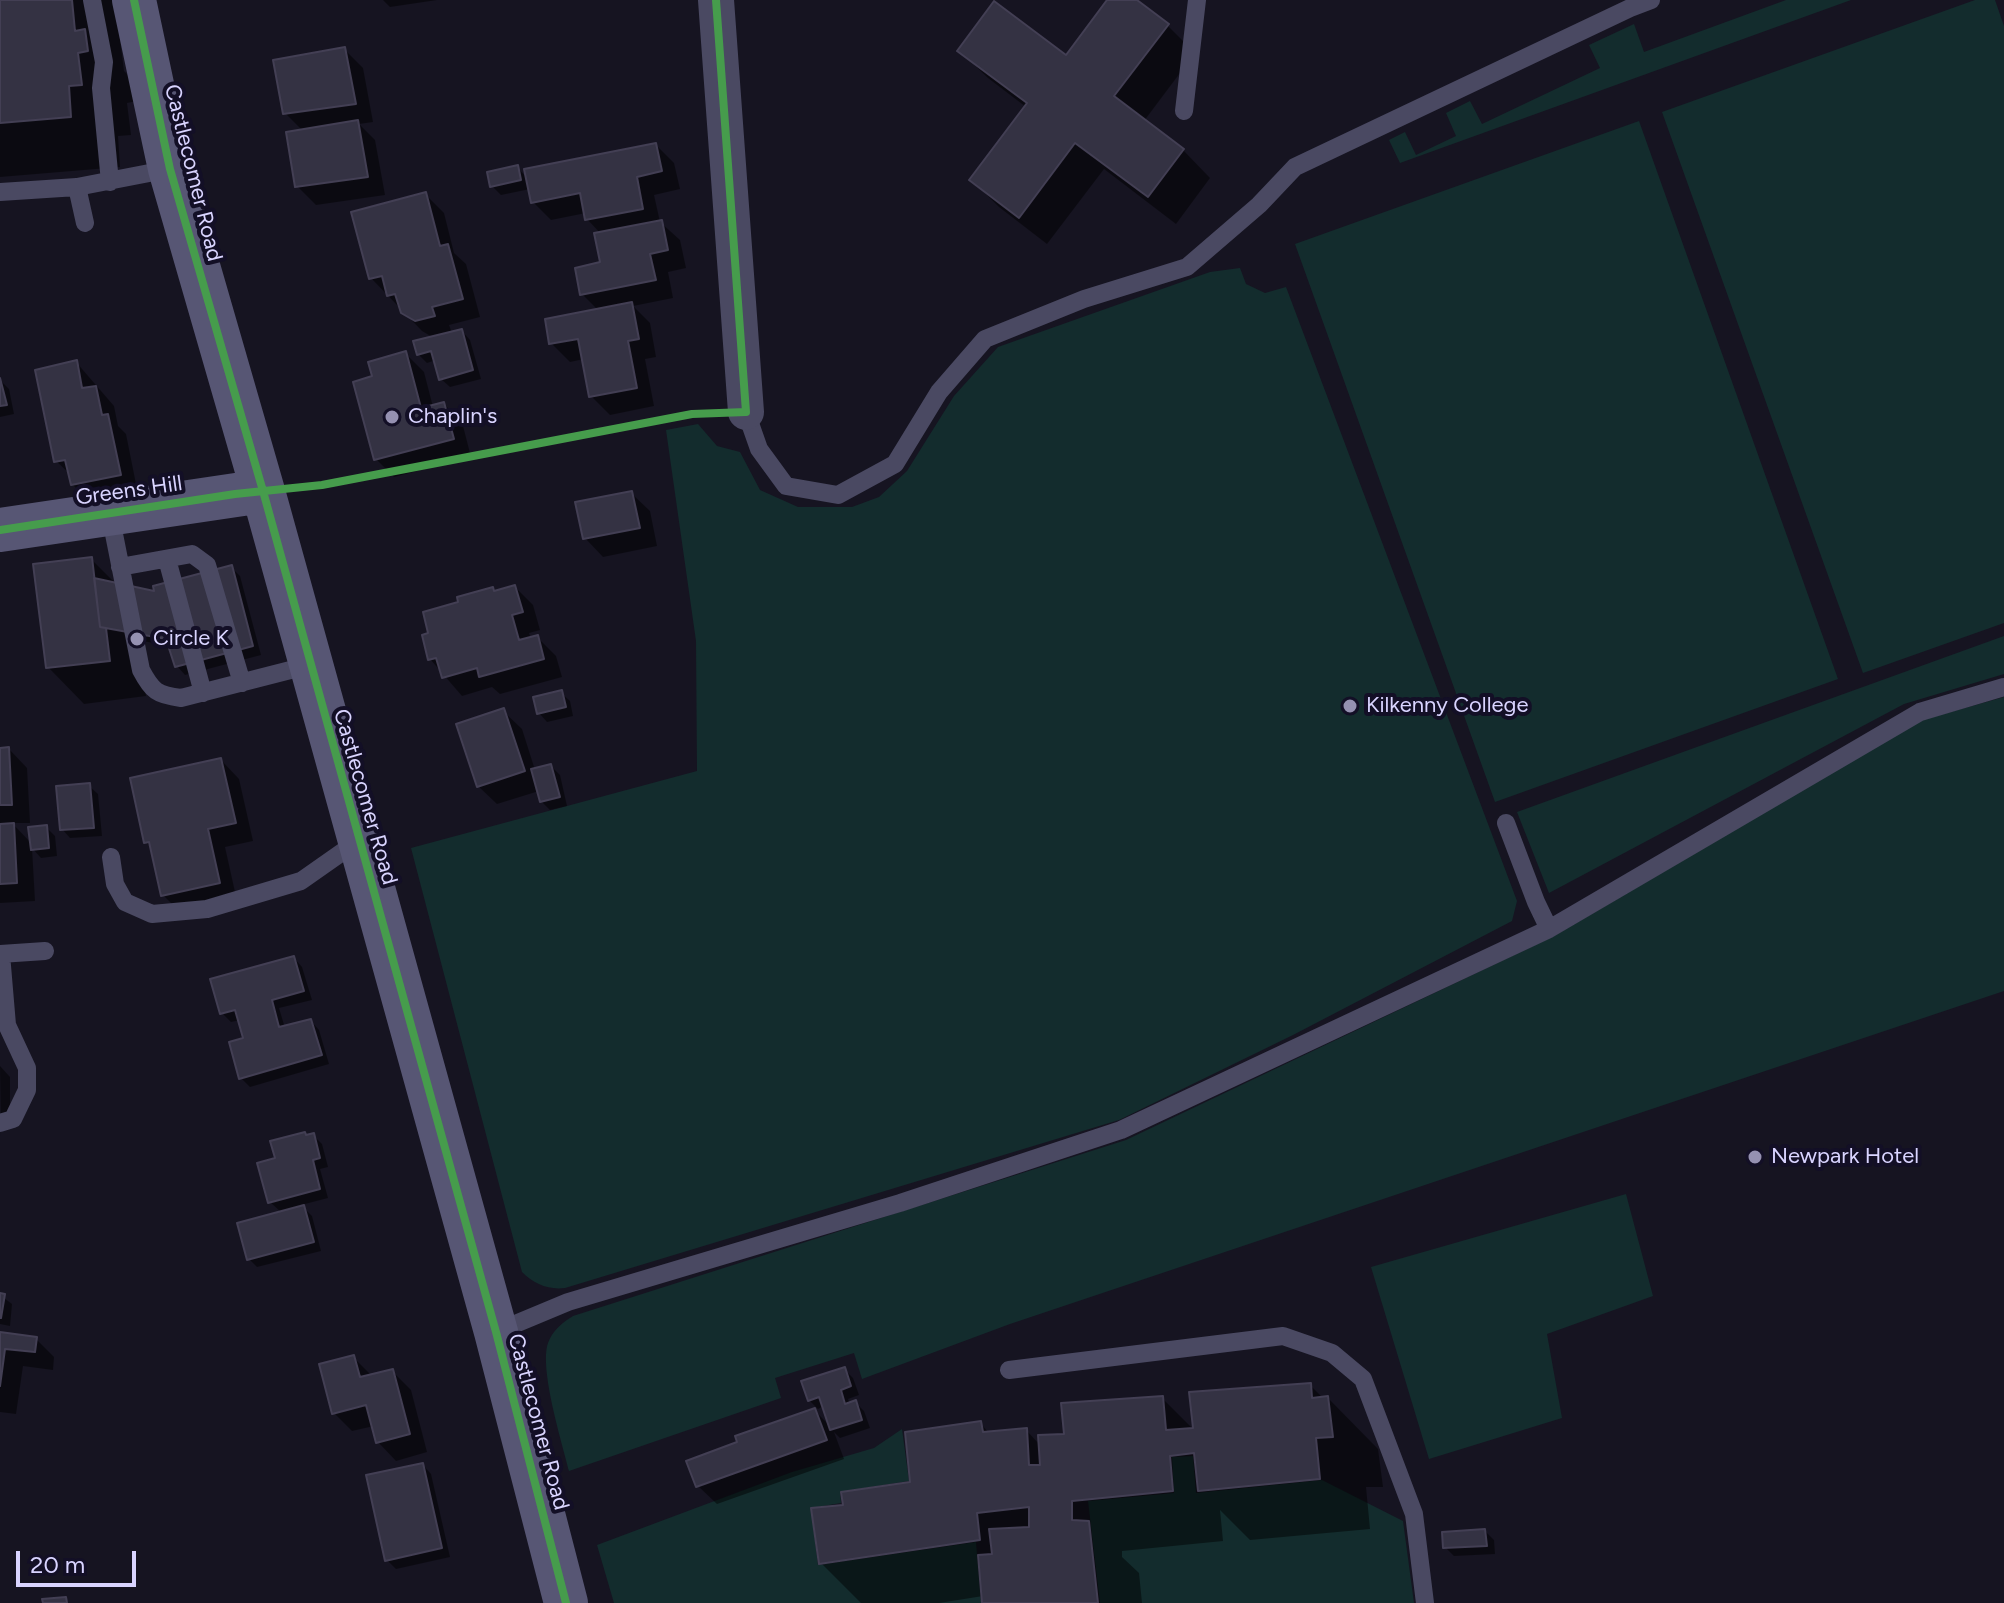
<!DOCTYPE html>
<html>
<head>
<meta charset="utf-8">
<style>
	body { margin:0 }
	#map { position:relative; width:2004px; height:1603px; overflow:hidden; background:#161421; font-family:Figtree,sans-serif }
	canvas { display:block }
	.scale { position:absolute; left:16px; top:1551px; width:120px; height:36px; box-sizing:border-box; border:4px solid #d9d4ff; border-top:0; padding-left:10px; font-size:24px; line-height:28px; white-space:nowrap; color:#d9d4ff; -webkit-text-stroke:6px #130f26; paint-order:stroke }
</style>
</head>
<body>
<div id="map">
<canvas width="2004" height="1603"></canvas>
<div class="scale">20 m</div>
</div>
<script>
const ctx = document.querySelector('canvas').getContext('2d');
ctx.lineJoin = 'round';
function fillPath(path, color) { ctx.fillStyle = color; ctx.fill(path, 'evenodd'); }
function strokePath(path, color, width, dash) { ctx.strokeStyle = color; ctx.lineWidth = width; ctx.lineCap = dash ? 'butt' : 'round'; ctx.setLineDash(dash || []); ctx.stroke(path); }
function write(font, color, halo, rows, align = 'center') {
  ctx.font = font + ' Figtree,sans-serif'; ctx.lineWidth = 8; ctx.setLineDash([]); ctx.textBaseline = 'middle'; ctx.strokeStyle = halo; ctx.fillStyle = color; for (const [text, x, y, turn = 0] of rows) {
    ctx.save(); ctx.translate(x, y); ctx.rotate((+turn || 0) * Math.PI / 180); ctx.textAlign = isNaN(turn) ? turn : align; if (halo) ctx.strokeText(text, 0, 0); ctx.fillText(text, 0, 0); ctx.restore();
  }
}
const green = new Path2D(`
	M1786,0h65l-451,163 -11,-23 16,-8 11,23 40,-19 -10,-23 24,-12 12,23 118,-56 -11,-23 45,-21 10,28z
	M1975,0h20l9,26v597l-141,50 -201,-561z
	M1639,121l199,558 -343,123 -200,-558z
	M1240,268l6,16 19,9 21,-6 231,614 -5,20 -219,114 -174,85 -554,168c-17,2 -31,-4 -43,-16l-111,-424 286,-77 -1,-130 -30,-211 32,-6 19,22 23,6 20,38 38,17h54l27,-10 28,-26 47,-75 44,-49 212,-75z
	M2004,636v38l-100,30 -355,189 -32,-81z
	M2004,697v294l-994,333 -148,55 -8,-26 -79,25 6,20 -212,73c-7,-29 -30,-102 -21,-128 4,-12 15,-21 25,-27l553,-176 428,-204 368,-216z
	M1626,1194l27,102 -106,38 15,84 -133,41 -58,-192z
	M902,1429l7,52 -69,11 1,11 -30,5 7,57 158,-23 5,61h-367l-17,-58 195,-73 82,-24z
	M1193,1456l3,37 126,-13 81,41 11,82h-314l-12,-102 86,-8 -2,-36z`);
const shadow = new Path2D(`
	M0,0h115l9,71 11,11 2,19 -10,2 4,32 -13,1 2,31 -120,10z
	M383,0h54l-47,7z
	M1110,0h23l34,25 28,28 -51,68 39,29 27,28 -34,46 -72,-55 -57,75 -48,-37 -27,-27 54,-73 -38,-29 -28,-27 106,7z
	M345,50l18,18 10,54 -14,2 16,16 10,55 -69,10 -19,-19 6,-55 -18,-18z
	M656,145l18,18 6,26 -26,6 6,27 20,18 6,28 -18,4 5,26 -40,8 17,17 6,34 -11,2 9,47 -44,9 -19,-19 -7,-37 -14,3 -19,-19 47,-33 -16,-16 20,-30 -1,-30 -14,-15 -1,-6 -35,7 -18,-18 -3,-13 -29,6 -9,-9 25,-19 11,12z
	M425,194l19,19 10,40 12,11 14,53 -31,8 3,8 10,-2 8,9 11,39 -31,8 -9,-8 -5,-19 -9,3 -9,-9 16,-16 -12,-7 -51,-53z
	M405,353l19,19 9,35 11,-3 18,18 9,35 -77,20 -18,-18 -2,-81z
	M76,362l38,44 4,20 8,8 12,60 -47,9 -19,-19 -1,-9 -15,-14z
	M0,380l9,9 5,25 -14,3z
	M631,493l19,18 7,35 -54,11 -18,-19z
	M91,559l26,26 40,9 74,-27 9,9 21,79 -76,20 -8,-9 -7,-20 -38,-7 10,27 4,30 -62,8 -36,-37z
	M515,587l18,18 7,25 -11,3 2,6 6,-2 19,19 6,21 -62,17 -8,-7 -30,9 -32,-37 1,-25 29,-31 33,-14 3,3z
	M561,693l9,8 3,15 -26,6 -8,-9z
	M503,711l19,18 13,41 16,-4 9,9 7,31 -17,4 -9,-9 -2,-10 -42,13 -19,-18z
	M9,749l18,19 3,55h-18l20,21 14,-17 9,9 2,20 -16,2 -9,-10 3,53 -35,2v-153z
	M221,760l18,19 14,62 -28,6 12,54 -56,12 -18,-18 -10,-46 -7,-7z
	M89,786l9,8 4,42 -32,2 -8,-9z
	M294,958l8,9 10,33 -33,8 6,20 26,-7 8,9 10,34 -79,23 -9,-9 4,-39 -5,-19 -9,2 -9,-9 -9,-33z
	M0,1066l10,11v38h-9v22z
	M313,1135l9,9 6,23 -8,2 8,29 -27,7 11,11 9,35 -64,16 -8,-8 33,-46 -12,-11 7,-43z
	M0,1295l12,9 -2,22 -10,-2z
	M0,1334l36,5 18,18 -1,13 -30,-4 -7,48 -16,-2z
	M353,1357l19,19 20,-5 19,19 16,62 -31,9 -18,-19 -4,-16 -22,5 -18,-18z
	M844,1369l9,9 6,17 -11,4 2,5 5,-2 9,9 6,17 -30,10 -6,-6 10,27 -127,45 -19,-18 116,-76 16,16 -6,-20 -6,3 -9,-9z
	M1310,1385l14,14 4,-1 50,51 5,38h-17l4,42 -120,11 -30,-30 3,31 -101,10v6l17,16 3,30h-158l-1,-7 -44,7h-78l-40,-40 24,-57 67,-22 68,-61 10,11 36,-4 14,15 122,-47 33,33z
	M423,1465l8,9 19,83 -54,12 -9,-9z
	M1485,1531l9,9 1,14 -41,2 -9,-9z`);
const building = new Path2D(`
	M0,0h72l3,31 10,-2 3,22 -10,2 4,32 -13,1 2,31 -71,6z
	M1107,0h30l32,24 -55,72 70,53 -36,48 -73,-54 -56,75 -50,-38 58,-77 -70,-52 37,-50 72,54z
	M345,47l11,57 -73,10 -10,-54z
	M358,120l10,57 -73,10 -9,-55z
	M656,143l6,28 -25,6 6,32 -58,11 -5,-27 -49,10 -7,-34z
	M518,165l3,15 -31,7 -3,-15z
	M426,192l14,54 8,-2 15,55 -31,8 3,9 -20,5 -14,-8 -6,-19 -8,2 -5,-20 -13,3 -18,-67z
	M662,220l6,30 -18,4 6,26 -76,15 -5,-27 25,-6 -6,-29z
	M632,302l7,37 -11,2 9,47 -48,9 -11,-58 -29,5 -4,-25z
	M462,329l11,41 -34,10 -8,-29 -14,4 -4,-14z
	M406,351l15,57 23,-6 10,37 -80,21 -21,-78 19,-6 -4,-14z
	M77,360l5,28 14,-2 6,29 6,-1 13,61 -50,10 -6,-25 -11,2 -19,-92z
	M0,378l7,27 -7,1z
	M632,491l8,37 -57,11 -8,-37z
	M92,557l8,70 6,1 4,33 -64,7 -13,-104z
	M232,565l21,81 -78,21 -9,-28 -66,-12 -6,-49 60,13 -1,-5z
	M515,585l8,27 -11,3 7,25 19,-5 6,24 -65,18 -2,-9 -35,10 -6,-20 -8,2 -6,-25 6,-2 -5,-21 35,-10 -1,-5 36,-10 1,4z
	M562,690l4,17 -29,7 -4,-17z
	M504,708l21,63 -48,16 -21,-63z
	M9,747l3,58h-12v-57z
	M221,758l15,65 -28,6 12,54 -59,13 -12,-54 -5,1 -14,-65z
	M551,764l9,33 -20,5 -9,-33z
	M90,783l4,45 -34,2 -4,-44z
	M14,823l3,60 -17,1v-60z
	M47,825l2,23 -18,2 -3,-23z
	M294,956l10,35 -32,9 7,27 32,-8 11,36 -83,24 -10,-37 14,-4 -8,-28 -15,4 -10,-35z
	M305,1132l1,3 8,-2 6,25 -7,2 7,29 -52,14 -11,-40 18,-5 -5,-17z
	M304,1205l10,37 -67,18 -10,-37z
	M0,1293l5,1 -4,24h-1z
	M0,1332l37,5 -2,15 -30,-3 -5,37z
	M354,1355l6,22 33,-8 17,65 -34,9 -10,-38 -34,9 -13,-50z
	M845,1367l6,19 -10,4 4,14 11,-4 6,20 -32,10 -11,-33 -11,4 -7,-20z
	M1311,1383l1,15 16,-2 5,41 -17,1 4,41 -122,12 -4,-38 -24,3 3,35 -101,10v19l17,1 9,82h-116l-4,-48 14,-1 -3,-25 40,-2v-20l-52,6 3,27 -161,24 -8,-56 32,-3 -2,-13 69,-10 -5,-50 76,-11 2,11 44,-4 2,37h11l-2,-30 26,-1 -3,-31 102,-7 3,34 27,-2 -4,-36z
	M815,1408l12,32 -131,47 -10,-26 51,-19 -2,-6z
	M423,1463l19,85 -57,13 -19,-86z
	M1485,1529l2,17 -44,2 -1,-16z
	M66,1597l1,6h-24l-1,-4z`);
const lane = new Path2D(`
	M92,0l12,62 -3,26 9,94
	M1184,111l13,-111
	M77,187l8,36
	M0,192l77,-5 93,-18
	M746,412l13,37 27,37 52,9 57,-31 44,-72 46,-53 99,-40 103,-32 72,-62 36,-38 335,-159 21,-8
	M110,514l31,156c11,21 16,25 40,28l129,-33
	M167,559l36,134
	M120,567l72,-13 15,11 35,118
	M1506,823l30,79 13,27
	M111,857l4,27 10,18 27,12 55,-5 94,-28 57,-40
	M0,954l45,-3
	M0,1123l13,-4 14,-29v-22l-20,-43 -6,-71
	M496,1332l72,-30 332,-99 221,-73 428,-201 371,-217 84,-25
	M1009,1370l274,-34 49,17 31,26 51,135 11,89`);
const street = new Path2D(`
	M716,0l30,412`);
const secondary = new Path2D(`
	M134,0l36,169 93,322 233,841 70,271
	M0,530l263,-39`);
const cycleway = new Path2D(`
	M134,0l36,169 93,322 233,841 70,271
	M0,530l235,-36 87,-9 370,-71 54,-2 -30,-412`);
const markers = [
	[392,417,8,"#9591b1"],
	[137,639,8,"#9591b1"],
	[1350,706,8,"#9591b1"],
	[1755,1157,8,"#9591b1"]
];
const streetNames = [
	["Castlecomer Road",193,173,76],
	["Greens Hill",129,491,-8],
	["Castlecomer Road",365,797,74],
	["Castlecomer Road",538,1422,75]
];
const poiNames = [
	["Chaplin's",408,417],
	["Circle K",153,639],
	["Kilkenny College",1366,706],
	["Newpark Hotel",1771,1157]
];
fillPath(green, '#132c2d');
fillPath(shadow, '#0007');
fillPath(building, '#343243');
strokePath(building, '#433f54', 2);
strokePath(lane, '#4a4962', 18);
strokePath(street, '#4a4962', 36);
strokePath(secondary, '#575674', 44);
strokePath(cycleway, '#469c4c', 8);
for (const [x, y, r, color] of markers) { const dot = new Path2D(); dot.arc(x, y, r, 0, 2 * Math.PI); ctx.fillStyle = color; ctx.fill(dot); strokePath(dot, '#130f26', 3); }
write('22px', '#d9d4ff', '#130f26', streetNames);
write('22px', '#d9d4ff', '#130f26', poiNames, 'left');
</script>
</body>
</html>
